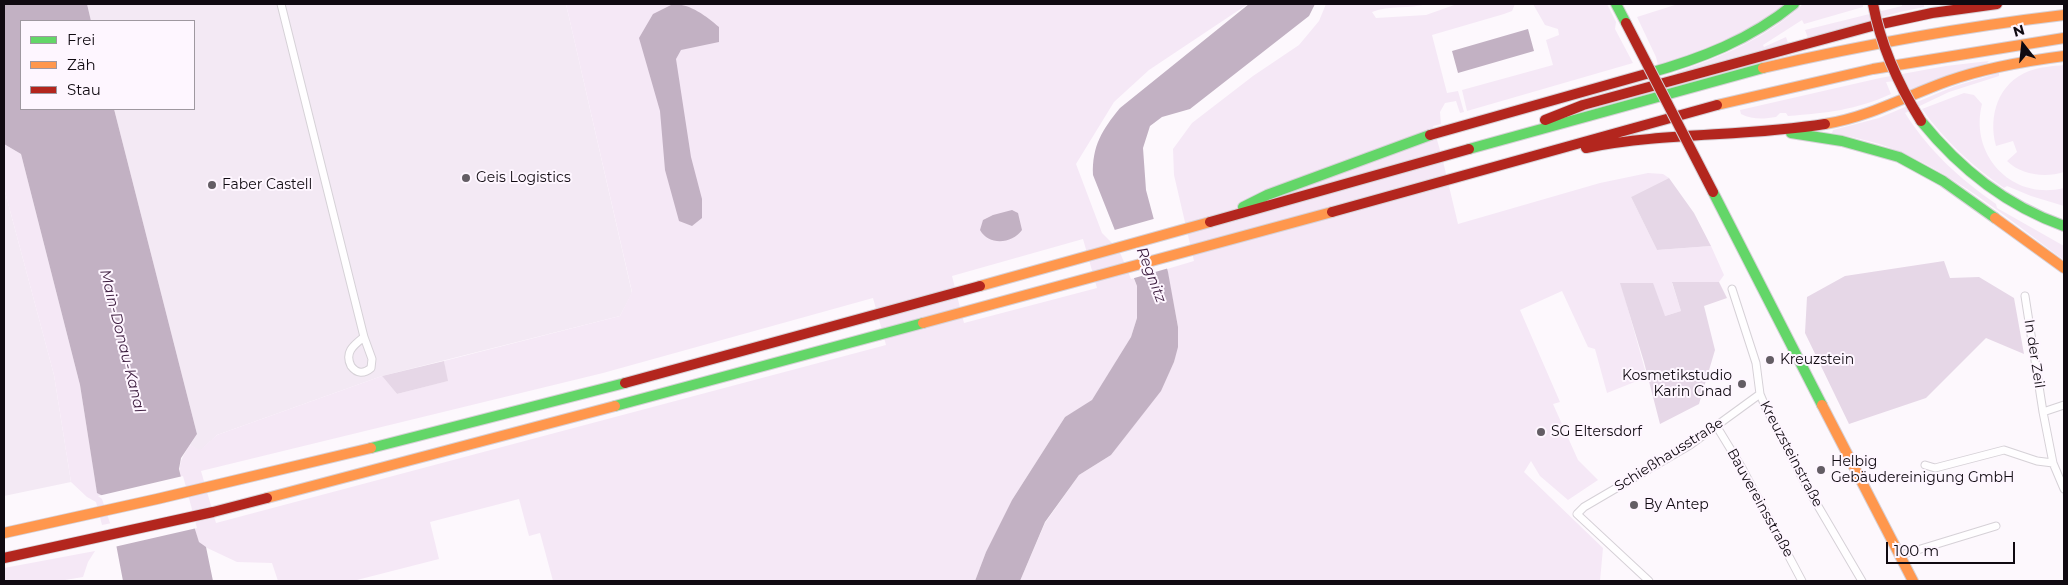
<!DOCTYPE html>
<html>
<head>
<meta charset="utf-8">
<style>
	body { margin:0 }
	#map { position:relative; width:2068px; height:585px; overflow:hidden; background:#fdf8fd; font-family:Montserrat,sans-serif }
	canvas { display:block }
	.frame { position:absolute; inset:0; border:5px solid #100a11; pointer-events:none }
	.legend { position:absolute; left:20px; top:20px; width:175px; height:90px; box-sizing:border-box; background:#fef6ff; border:1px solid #9f98a0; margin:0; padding:6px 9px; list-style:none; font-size:15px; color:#100a11 }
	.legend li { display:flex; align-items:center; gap:10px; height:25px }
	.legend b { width:25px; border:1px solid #9f98a0 }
	.north { position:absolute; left:1998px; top:20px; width:50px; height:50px; -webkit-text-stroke:4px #fef6ff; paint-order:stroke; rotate:344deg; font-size:14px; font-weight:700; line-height:20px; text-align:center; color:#100a11 }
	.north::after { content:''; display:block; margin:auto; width:18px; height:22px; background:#100a11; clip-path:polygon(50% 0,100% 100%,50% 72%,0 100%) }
	.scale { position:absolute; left:1886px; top:542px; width:129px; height:22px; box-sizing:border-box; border:2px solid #100a11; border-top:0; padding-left:6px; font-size:15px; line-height:18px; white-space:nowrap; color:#100a11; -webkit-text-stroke:4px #fef6ff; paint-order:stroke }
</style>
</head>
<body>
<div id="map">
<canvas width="2068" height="585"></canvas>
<div class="frame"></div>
<ul class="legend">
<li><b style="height:6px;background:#63d668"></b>Frei</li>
<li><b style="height:6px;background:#ff974d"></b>Zäh</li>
<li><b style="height:6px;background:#b3261e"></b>Stau</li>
</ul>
<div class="north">N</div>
<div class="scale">100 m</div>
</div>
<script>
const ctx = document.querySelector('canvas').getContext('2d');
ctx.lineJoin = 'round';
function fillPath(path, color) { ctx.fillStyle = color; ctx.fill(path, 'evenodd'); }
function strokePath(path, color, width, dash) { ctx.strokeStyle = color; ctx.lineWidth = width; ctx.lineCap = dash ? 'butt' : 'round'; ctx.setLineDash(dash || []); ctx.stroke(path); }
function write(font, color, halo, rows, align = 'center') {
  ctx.font = font + ' Montserrat,sans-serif'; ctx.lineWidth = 4; ctx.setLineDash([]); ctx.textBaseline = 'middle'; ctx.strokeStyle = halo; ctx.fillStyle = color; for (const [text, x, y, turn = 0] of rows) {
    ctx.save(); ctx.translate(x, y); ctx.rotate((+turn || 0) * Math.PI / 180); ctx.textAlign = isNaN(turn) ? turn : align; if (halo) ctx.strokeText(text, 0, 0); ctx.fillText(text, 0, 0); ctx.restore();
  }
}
const built = new Path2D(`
	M87,4h479l66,289 -12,23 -238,60 -165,59 -17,16 -10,-6 7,-11 -83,-325h80v-88h-103z
	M4,188l50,187 17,107 -67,14z`);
const green = new Path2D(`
	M566,4h682l-99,66 -35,32 -38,62 26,69 20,20 15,33v32l-6,19 -39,64 -27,16 -53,83 -26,52 -11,29h-422l-13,-48 -11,3 -10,-37 -89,23 9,37 -86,22h-75l-6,-18 -35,-1 -34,-16 -4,-4c-5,-16 -22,-61 -19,-76 1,-8 6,-15 10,-21l10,5 17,-15 165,-59 15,18 50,-13 -3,-20 176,-45 12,-24zM1083,239l14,49 -133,35 -12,-47zM873,298l13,47 -670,178 -15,-52 402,-98z
	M1326,4h101c-18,5 -37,1 -55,8l4,6 50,-3 31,-11h58l-3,7 -8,3 -72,21 15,58 11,-2 6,21 -4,1 -4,-12 -11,2 -5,9 1,12 -8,2 9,31 16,67 142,-41 48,-10 15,1 6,4 -38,19 26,53 54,-4 13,29 -5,7 -47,1 9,28 -16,5 -44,-32 26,93 -40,16 -12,-44 -7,-2 -26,-56 -42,19 40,92 -7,2 25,56 20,20 -30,20 -28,-24 -9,-15 -7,11 79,76 -3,33h-580l25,-58 34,-48 32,-20 49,-64 14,-29 4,-35 -11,-58 27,-8 -20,-86 -1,-26 19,-26 61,-47 46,-31 20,-24z
	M1533,4h74l9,18 -1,7 18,34 -166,48 -5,-21 91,-25 -7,-25 13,-5 -1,-6 -13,-4z
	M1678,4h107c-37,32 -82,47 -127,61l-2,-8 -19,-40z
	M1803,4h60v3l-59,17 -2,-4 -39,25 1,2 22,-10 2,6 -111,31v-2c46,-16 90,-34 126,-68z
	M1902,4h22v3l-24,5 -92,26 -3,-8 97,-24z
	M1989,61l-2,2 -76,29 -6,-12 -19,2 5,12c-35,16 -64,19 -103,22l-2,-3h-6l-4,4c-12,2 -23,3 -35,-3l-1,-4 140,-32 66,-12z
	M2064,65v107c-19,6 -43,3 -57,-11l10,-9 -4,-11 -17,5c-8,-30 2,-63 33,-75 11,-4 24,-5 35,-6z
	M1999,73v3l-50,16 -44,21c25,39 54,65 91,91l1,4 67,38v14c-49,-36 -103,-81 -159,-106 -23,-11 -48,-16 -73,-21l1,-3 46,-12 76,-32z
	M1964,93l10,2 8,9c-13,51 30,97 82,84v18l-33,-10 -24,-10 -3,2c-31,-21 -60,-48 -82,-79z
	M4,144l17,10 59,231 17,107 8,5 7,26 -10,2 -6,-23 -9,-5 -16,-15 -17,-107 -50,-187z
	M95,551l-7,11 -5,15 -24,4h-55v-13z`);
const forest = new Path2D(`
	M1669,178l25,35 17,33 -54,4 -26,-53z
	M1944,261l6,17 29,-1 35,21 10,56 -38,-16 -60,60 -77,26 -44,-91 2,-36 38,-21z
	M1672,282h47l8,16 -23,8 11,44 -16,54 -39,20 -16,-62 -24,-79h33l12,33 16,-5z
	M444,361l4,20 -51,13 -15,-18z`);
const water = new Path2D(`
	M4,4h83l4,17h-70v88h93l83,325 -16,24 -2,11 9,38 11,35 7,5 7,34h-90l-11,-58 -7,-26 -8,-4 -17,-108 -59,-231 -17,-10z
	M673,4c18,0 33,12 46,23v15l-38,8 -5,9 15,98 11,42v19l-10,8 -13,-5 -14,-51 -5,-59 -21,-73 14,-24z
	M1249,4h66l-6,12 -119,93 -28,8 -12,9 -7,22 3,42 22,82 10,55v20l-4,15 -13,29 -50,64 -32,20 -34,47 -25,59h-45l11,-29 26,-52 53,-83 27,-17 39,-63 6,-19v-32l-44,-111c-1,-29 9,-45 27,-67z
	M1528,29l6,22 -76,22 -6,-22z
	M1012,210l6,3 4,17c-10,14 -33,16 -42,0l3,-10 10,-5z`);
const pier = new Path2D(`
	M1157,218l12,50 -38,11 -20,-48z
	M183,476l14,52 -83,19 -4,-24 -8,-24 -4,-3z`);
const street = new Path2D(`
	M281,4l83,333 8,22 -1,9c-7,6 -14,6 -20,-2 -7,-14 3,-21 13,-29
	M1732,289l24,74 4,31 5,12 43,83 54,92
	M2025,296l18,116 10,51 11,26
	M2043,412l21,-7
	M1717,427l25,41 60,113
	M1925,465l10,3 69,-18 33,11 16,2
	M1901,555l95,-29
	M1649,581l-72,-67 7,-7 106,-62 70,-51`);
const fast = new Path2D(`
	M1616,4l10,19
	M1646,74c54,-15 104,-34 148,-70
	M1921,121c39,48 84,84 143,105
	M1791,133l51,8 57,16 44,24 52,37
	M1469,149l294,-81
	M1713,192l109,213
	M1243,207l24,-12 163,-60
	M615,406l308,-83
	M371,448l254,-65`);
const slow = new Path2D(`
	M1763,68c99,-23 200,-41 301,-53
	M1717,105l156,-36 191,-31
	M1825,124c44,-7 81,-28 123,-43 37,-13 77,-20 116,-25
	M1995,218l69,50
	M980,286l230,-64
	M923,323l409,-111
	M1822,405l91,176
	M267,498l348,-92
	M4,533l153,-34 214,-51`);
const jam = new Path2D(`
	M1545,120l38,-15 289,-79 60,-13 65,-9
	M1430,135l216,-61
	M1586,148c79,-16 159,-11 239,-24
	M1332,212l385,-107
	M1210,222l259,-73
	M625,383l355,-97
	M4,558l209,-46 54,-14`);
const jamBridge = new Path2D(`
	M1873,4c8,43 25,80 48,117
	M1626,23l87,169`);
const markers = [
	[466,178,5,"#635d64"],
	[212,185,5,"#635d64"],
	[1770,360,5,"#635d64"],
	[1742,384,5,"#635d64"],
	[1541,432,5,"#635d64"],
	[1821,470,5,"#635d64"],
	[1634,505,5,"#635d64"]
];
const poiNames = [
	["Geis Logistics",476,178],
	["Faber Castell",222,185],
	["Kreuzstein",1780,360],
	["Kosmetikstudio",1732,376,"right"],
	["Karin Gnad",1732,392,"right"],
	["SG Eltersdorf",1551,432],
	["Helbig",1831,462],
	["Gebäudereinigung GmbH",1831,478],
	["By Antep",1644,505]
];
const streetNames = [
	["In der Zeil",2034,354,81],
	["Kreuzsteinstraße",1791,454,62],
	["Schießhausstraße",1669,455,-32],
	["Bauvereinsstraße",1760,503,61]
];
const waterNames = [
	["Regnitz",1151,275,69],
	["Main-Donau-Kanal",122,341,76]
];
fillPath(built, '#f3e9f4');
fillPath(green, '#f5e8f6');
fillPath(forest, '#e6d7e7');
fillPath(water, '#c2b1c3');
fillPath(pier, '#fdf8fd');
strokePath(street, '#d6d1d7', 9);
strokePath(fast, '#d6d1d7', 12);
strokePath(slow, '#d6d1d7', 12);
strokePath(jam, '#d6d1d7', 12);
strokePath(street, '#fffeff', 7);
strokePath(fast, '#63d668', 10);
strokePath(slow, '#ff974d', 10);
strokePath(jam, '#b3261e', 10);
strokePath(jamBridge, '#d6d1d7', 12, []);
strokePath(jamBridge, '#b3261e', 10);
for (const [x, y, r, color] of markers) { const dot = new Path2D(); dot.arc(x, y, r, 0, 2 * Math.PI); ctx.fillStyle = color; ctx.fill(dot); strokePath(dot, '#fef6ff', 2); }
write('14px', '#100a11', '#fef6ff', poiNames, 'left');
write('14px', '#100a11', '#fef6ff', streetNames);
write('italic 15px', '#3d1d3f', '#fef6ff', waterNames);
</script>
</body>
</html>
